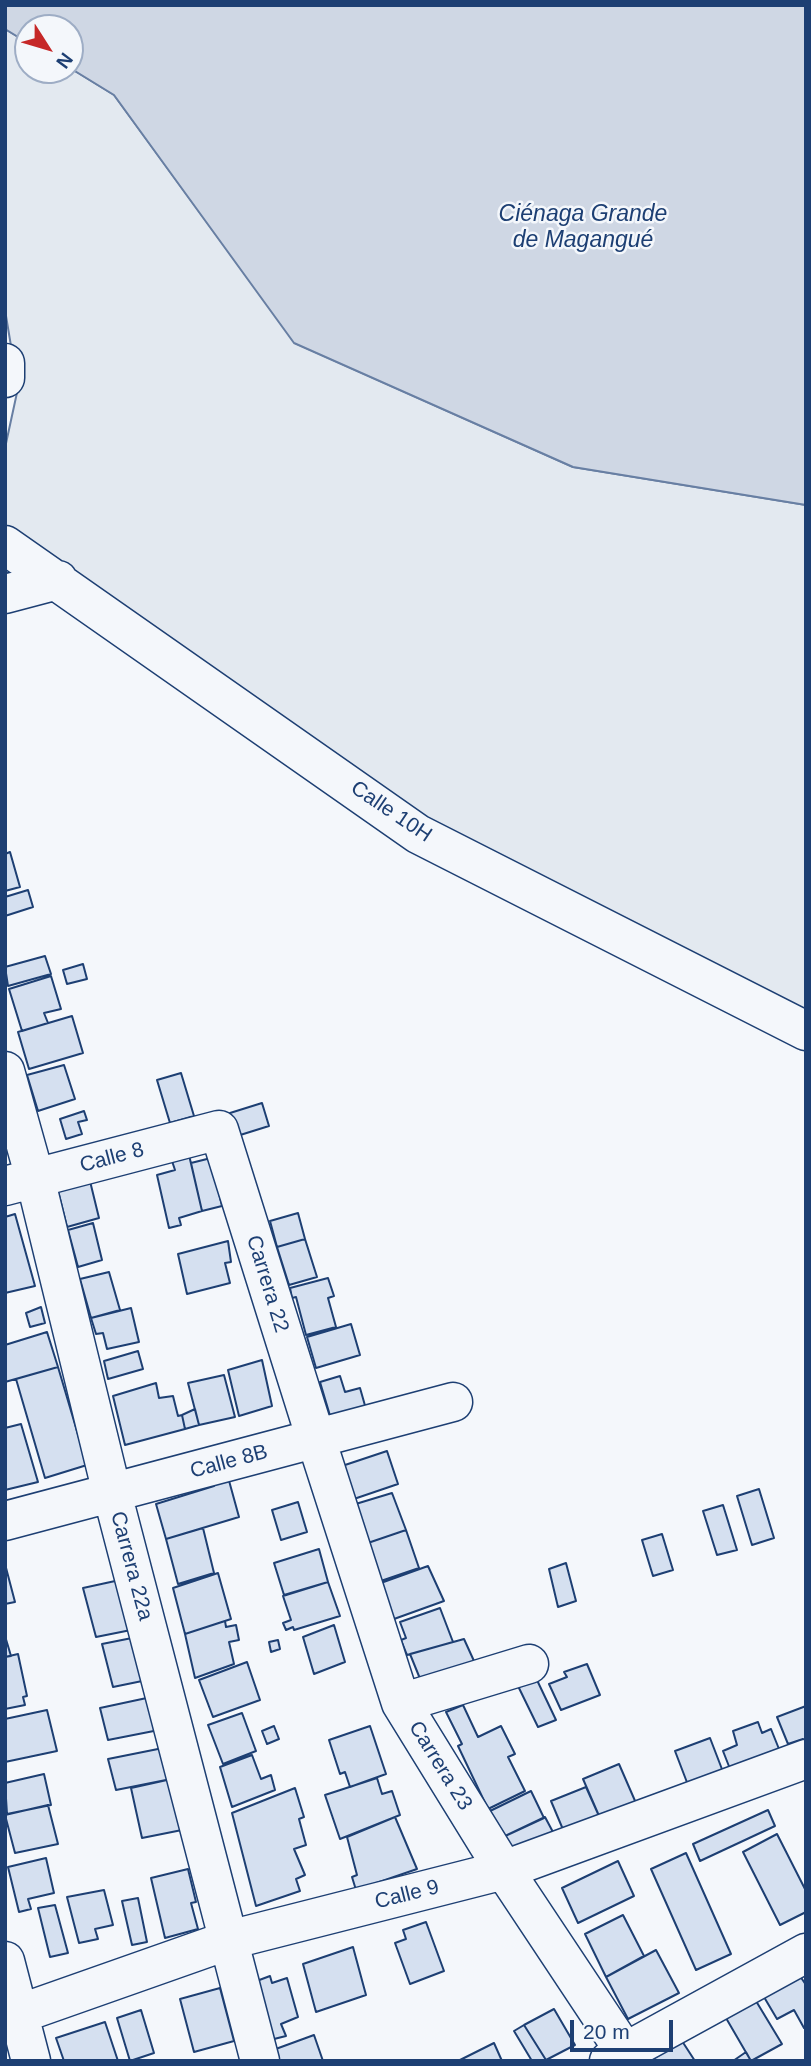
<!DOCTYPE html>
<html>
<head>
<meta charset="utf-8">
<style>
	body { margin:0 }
	#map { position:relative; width:811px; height:2066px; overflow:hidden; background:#f4f7fb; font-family:Arial,sans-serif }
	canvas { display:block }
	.frame { position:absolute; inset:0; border:7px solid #1d3f73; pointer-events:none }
	.north { position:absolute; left:14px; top:14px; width:70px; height:70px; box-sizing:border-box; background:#f4f7fb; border:2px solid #9eadc5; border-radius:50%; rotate:127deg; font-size:19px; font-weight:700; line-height:28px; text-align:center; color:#1d3f73 }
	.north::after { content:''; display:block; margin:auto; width:24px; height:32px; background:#c62828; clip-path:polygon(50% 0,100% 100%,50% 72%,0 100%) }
	.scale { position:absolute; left:570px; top:2020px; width:103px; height:32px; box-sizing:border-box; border:4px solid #1d3f73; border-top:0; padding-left:9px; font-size:21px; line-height:24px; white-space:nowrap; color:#1d3f73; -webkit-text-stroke:5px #f4f7fb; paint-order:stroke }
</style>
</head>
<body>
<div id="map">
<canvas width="811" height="2066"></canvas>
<div class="frame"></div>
<div class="north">N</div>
<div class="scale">20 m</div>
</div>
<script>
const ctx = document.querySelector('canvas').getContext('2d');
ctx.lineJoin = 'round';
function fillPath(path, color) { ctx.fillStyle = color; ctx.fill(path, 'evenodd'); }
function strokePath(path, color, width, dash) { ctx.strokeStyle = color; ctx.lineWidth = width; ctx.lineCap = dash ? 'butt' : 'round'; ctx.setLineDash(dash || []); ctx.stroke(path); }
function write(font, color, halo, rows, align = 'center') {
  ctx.font = font + ' Arial,sans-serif'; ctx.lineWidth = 5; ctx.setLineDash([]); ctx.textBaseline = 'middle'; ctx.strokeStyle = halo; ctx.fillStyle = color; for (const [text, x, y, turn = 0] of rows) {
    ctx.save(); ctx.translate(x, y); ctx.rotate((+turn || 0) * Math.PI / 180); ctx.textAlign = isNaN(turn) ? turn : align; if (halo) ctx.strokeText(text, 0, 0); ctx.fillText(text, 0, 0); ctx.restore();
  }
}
const green = new Path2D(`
	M5,29l23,14v27h42v-2l44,27 181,248 278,124 233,38v510l-381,-190 -420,-295v-82l13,-60 -13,-78z`);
const water = new Path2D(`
	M5,5h801v500l-233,-38 -279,-124 -180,-248 -44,-27v-40h-42v15l-23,-14z`);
const building = new Path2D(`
	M10,852l10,35 -15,4v-37z
	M28,890l5,17 -28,9v-19z
	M45,956l6,18 -43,12 -3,-19z
	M83,964l4,15 -20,5 -4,-14z
	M51,976l10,33 -17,4 4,10 -26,8 -13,-42z
	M72,1016l11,37 -54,16 -11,-37z
	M64,1065l11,34 -37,12 -11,-36z
	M181,1073l13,43 -24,7 -13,-43z
	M262,1103l7,23 -32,10 -7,-23z
	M84,1111l3,9 -9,2 4,12 -16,5 -6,-20z
	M189,1155l13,56 -23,7 2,7 -12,3 -12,-53 18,-5 -3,-9z
	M211,1158l11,48 -20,5 -11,-48z
	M89,1177l10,41 -32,9 -10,-40z
	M298,1213l7,26 -28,8 -7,-26z
	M15,1214l20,72 -30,7v-76z
	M93,1223l9,37 -24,7 -10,-37z
	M305,1239l12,38 -28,8 -12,-38z
	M228,1241l3,21 -6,1 5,20 -43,11 -9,-40z
	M109,1272l11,38 -29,8 -11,-39z
	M328,1278l6,18 -6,2 8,29 -30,8 -10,-38 -4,1 -2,-10z
	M41,1307l4,16 -15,4 -4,-14z
	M131,1308l8,34 -32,7 -4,-16 -7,1 -5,-16z
	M351,1324l9,31 -44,13 -9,-31z
	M47,1332l11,35 -53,15v-37z
	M138,1351l5,18 -35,10 -4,-18z
	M262,1360l10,46 -33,10 -11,-46z
	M58,1367l29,98 -42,13 -29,-99z
	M224,1375l11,42 -36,8 -11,-42z
	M340,1376l5,16 15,-4 6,21 -35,10 -11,-37z
	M156,1383l3,15 14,-2 5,20 4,-1 3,14 -60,16 -12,-49z
	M195,1409l4,16 -14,4 -3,-14z
	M21,1424l17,58 -33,8v-62z
	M387,1451l11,33 -50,17 -12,-33z
	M228,1477l11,40 -73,22 -10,-35 58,-18 -1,-4z
	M759,1489l15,49 -22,7 -15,-49z
	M392,1493l14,37 -44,15 -13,-39z
	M298,1502l9,30 -26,8 -9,-30z
	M723,1505l14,45 -20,5 -14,-44z
	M203,1528l11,45 -36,11 -12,-45z
	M406,1530l13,38 -44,15 -13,-38z
	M662,1534l11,36 -20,6 -11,-36z
	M319,1549l9,33 -44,13 -10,-32z
	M566,1563l10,38 -18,6 -9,-38z
	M5,1564l10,38 -10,2z
	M428,1566l16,35 -50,18 -16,-35z
	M218,1573l13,46 -46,15 -12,-46z
	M129,1578l12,50 -45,9 -13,-49z
	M328,1582l12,34 -46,14 -1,-3 -7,3 -3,-7 8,-3 -8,-24z
	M440,1608l13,34 -46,13 -6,-15 5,-2 -6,-16z
	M225,1621l1,6 10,-2 3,15 -10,2 5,22 -39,14 -10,-44z
	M334,1625l11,37 -31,12 -11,-37z
	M5,1636l6,20 -6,1z
	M142,1636l10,43 -39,8 -11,-43z
	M464,1639l15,33 -54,19 -15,-37z
	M278,1640l2,9 -9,3 -2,-10z
	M18,1654l9,42 -4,1 2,8 -20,4v-52z
	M247,1662l13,38 -47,17 -14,-37z
	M587,1664l13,31 -39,15 -12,-26 18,-7 -3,-5z
	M536,1678l20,42 -18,7 -20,-41z
	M156,1696l8,33 -56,11 -8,-32z
	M463,1705l15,32 23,-11 14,28 -7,3 17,34 -37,18 -30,-63 4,-2 -16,-32z
	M806,1706v39l-3,-6 -15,5 -11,-27z
	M47,1710l10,41 -52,11v-43z
	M242,1713l14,38 -33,13 -15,-39z
	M758,1722l4,11 9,-4 10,25 -49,20 -9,-23 14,-6 -4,-14z
	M274,1726l5,13 -12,5 -5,-13z
	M370,1726l16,48 -36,13 -5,-15 -5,2 -11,-34z
	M710,1738l15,39 -37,8 -13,-34z
	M168,1747l8,31 -60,12 -8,-31z
	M252,1755l9,24 10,-4 4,15 -43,17 -12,-40z
	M619,1764l20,46 -36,15 -20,-46z
	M44,1774l7,31 -44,9 -2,-31z
	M176,1778l11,51 -45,9 -11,-50z
	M377,1778l5,16 10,-3 8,24 -60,24 -15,-44z
	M586,1787l17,38 -36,14 -16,-38z
	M295,1788l9,29 -5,2 7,26 -12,4 11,26 -9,4 4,12 -44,15 -24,-93z
	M531,1791l13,27 -41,19 -13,-26z
	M48,1805l10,39 -43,9 -10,-38z
	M768,1810l7,16 -75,35 -7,-17z
	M395,1817l22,52 -61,21 -4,-13 5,-2 -10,-38z
	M545,1817l9,17 -43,20 -8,-17z
	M777,1834l29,57v21l-26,13 -37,-73z
	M686,1853l45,101 -35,16 -45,-101z
	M46,1858l8,35 -26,6 3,10 -12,3 -11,-45z
	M618,1861l16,35 -56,27 -16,-35z
	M188,1869l8,33 -5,1 7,26 -33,9 -14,-60z
	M104,1890l9,35 -18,4 3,10 -19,4 -12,-46z
	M138,1898l9,44 -15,3 -10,-44z
	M55,1905l13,48 -18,4 -12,-49z
	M623,1915l21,41 -38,21 -21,-43z
	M426,1922l18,49 -34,13 -15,-41 11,-4 -3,-9z
	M353,1947l13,48 -50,17 -13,-48z
	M656,1950l23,43 -51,26 -22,-42z
	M270,1976l2,7 15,-5 11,39 -17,7 5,12 -16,4 -16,-58z
	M800,1976l6,9v42l-2,1 -10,-18 -17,9 -13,-22z
	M220,1988l14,53 -40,11 -14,-53z
	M756,2001l26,43 -31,17 -25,-43z
	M554,2009l21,36 -29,15 -22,-35z
	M141,2010l13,43 -24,8 -13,-43z
	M105,2022l13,39h-54l-8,-23z
	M524,2025l22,35 -14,1 -18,-30z
	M314,2035l9,26h-46l-4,-11z
	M682,2041l13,20h-41l-1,-2z
	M494,2043l8,18h-42v-1z
	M746,2052l5,9h-18z`);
const minor = new Path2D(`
	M5,363v15
	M5,545l413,289 388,197
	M5,594l53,-14
	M5,1071l30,107 77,315 148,568
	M5,1186l214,-56 97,309 85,264 103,167 127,191
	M5,1521l448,-119
	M401,1703l128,-39
	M5,1961l26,100
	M5,2019l224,-79 275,-70 302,-111
	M609,2061l197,-108`);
const streetNames = [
	["Calle 10H",391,812,34],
	["Calle 8",112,1158,-15],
	["Carrera 22",267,1284,73],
	["Calle 8B",229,1462,-15],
	["Carrera 22a",131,1566,75],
	["Carrera 23",440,1766,58],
	["Calle 9",407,1895,-14]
];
const waterNames = [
	["Ciénaga Grande",583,215],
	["de Magangué",583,241]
];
fillPath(green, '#e3e9f0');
strokePath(green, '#687fa3', 2);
fillPath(water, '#cfd7e4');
strokePath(water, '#687fa3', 2);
fillPath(building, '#d5e0f0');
strokePath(building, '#1d3f73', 2);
strokePath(minor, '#1d3f73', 41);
strokePath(minor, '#f4f7fb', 38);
write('21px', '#1d3f73', '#f4f7fb', streetNames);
write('italic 23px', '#1d3f73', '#f4f7fb', waterNames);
</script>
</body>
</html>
